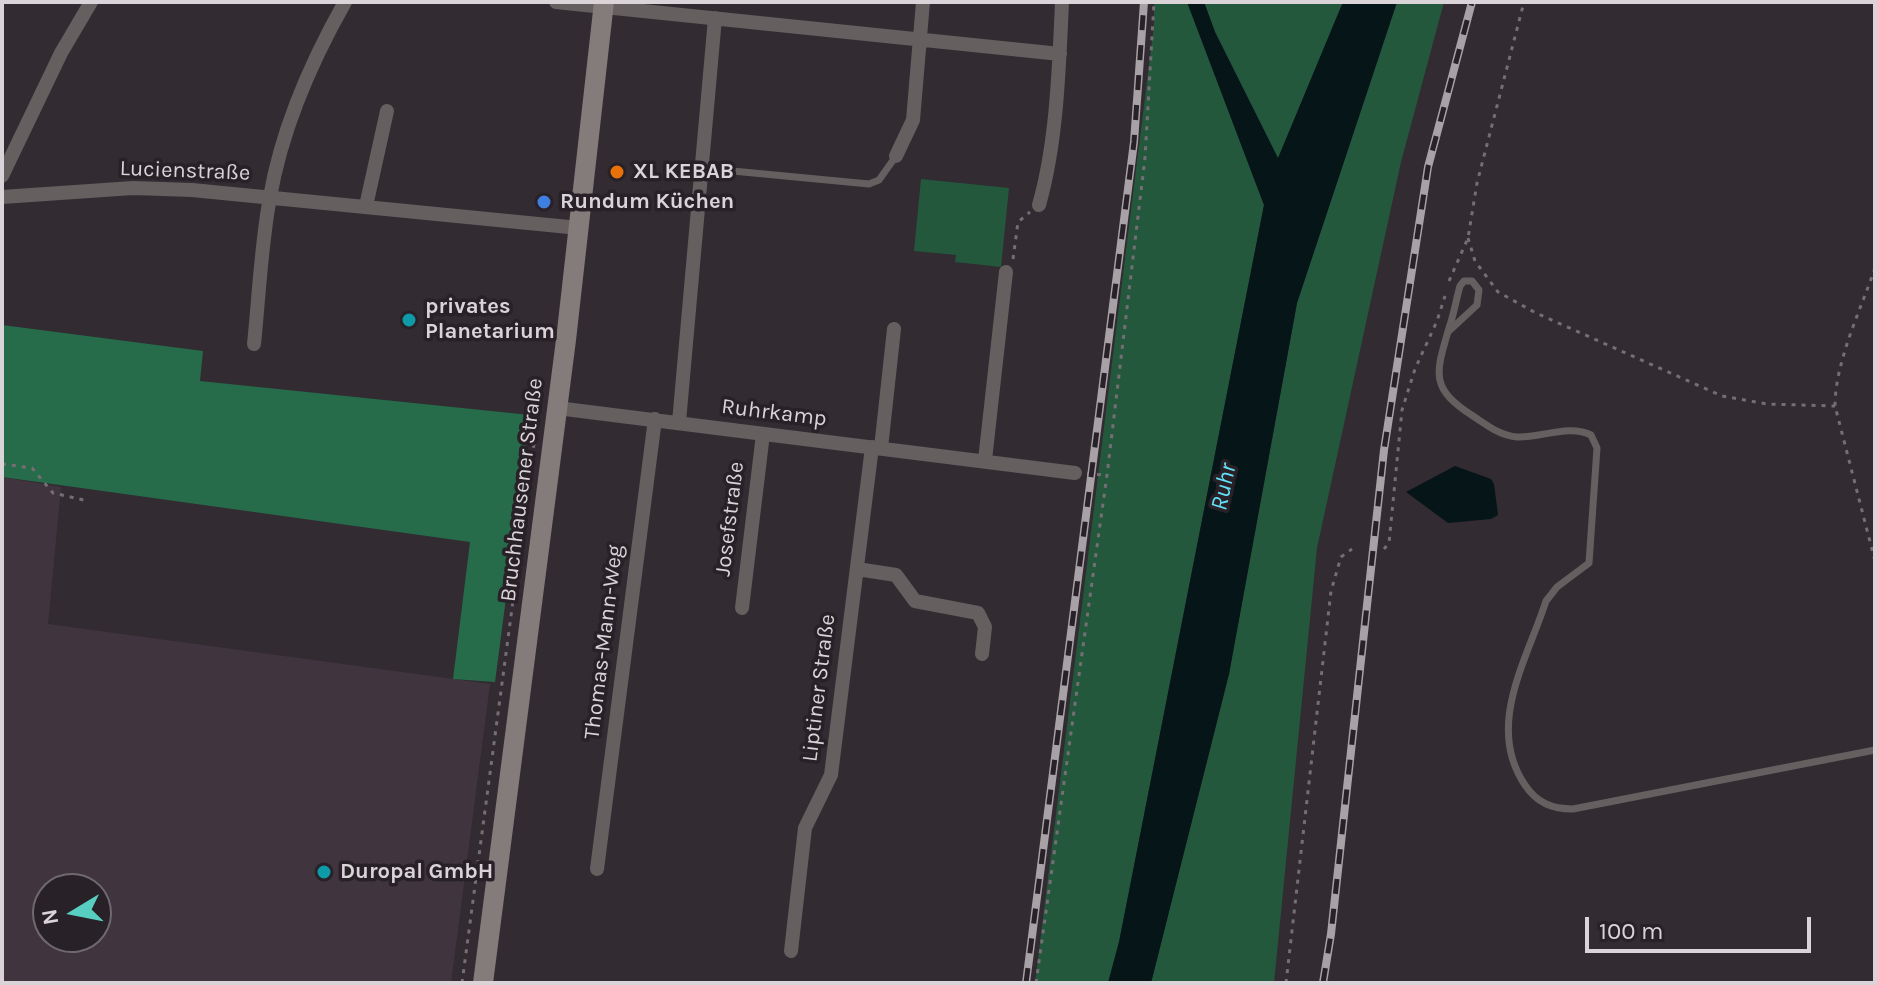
<!DOCTYPE html>
<html>
<head>
<meta charset="utf-8">
<style>
	body { margin:0 }
	#map { position:relative; width:1877px; height:985px; overflow:hidden; background:#322b32; font-family:Karla,sans-serif }
	canvas { display:block }
	.frame { position:absolute; inset:0; border:4px solid #dad4d9; pointer-events:none }
	.north { position:absolute; left:32px; top:873px; width:80px; height:80px; box-sizing:border-box; background:#282128; border:2px solid #6f696f; border-radius:50%; rotate:260deg; font-size:22px; font-weight:700; line-height:32px; text-align:center; color:#dad4d9 }
	.north::after { content:''; display:block; margin:auto; width:28px; height:36px; background:#58cec0; clip-path:polygon(50% 0,100% 100%,50% 72%,0 100%) }
	.scale { position:absolute; left:1585px; top:917px; width:226px; height:36px; box-sizing:border-box; border:4px solid #dad4d9; border-top:0; padding-left:10px; font-size:24px; line-height:28px; white-space:nowrap; color:#dad4d9; -webkit-text-stroke:6px #282128; paint-order:stroke }
</style>
</head>
<body>
<div id="map">
<canvas width="1877" height="985"></canvas>
<div class="frame"></div>
<div class="north">N</div>
<div class="scale">100 m</div>
</div>
<script>
const ctx = document.querySelector('canvas').getContext('2d');
ctx.lineJoin = 'round';
function fillPath(path, color) { ctx.fillStyle = color; ctx.fill(path, 'evenodd'); }
function strokePath(path, color, width, dash) { ctx.strokeStyle = color; ctx.lineWidth = width; ctx.lineCap = dash ? 'butt' : 'round'; ctx.setLineDash(dash || []); ctx.stroke(path); }
function write(font, color, halo, rows, align = 'center') {
  ctx.font = font + ' Karla,sans-serif'; ctx.lineWidth = 7; ctx.setLineDash([]); ctx.textBaseline = 'middle'; ctx.strokeStyle = halo; ctx.fillStyle = color; for (const [text, x, y, turn = 0] of rows) {
    ctx.save(); ctx.translate(x, y); ctx.rotate((+turn || 0) * Math.PI / 180); ctx.textAlign = isNaN(turn) ? turn : align; if (halo) ctx.strokeText(text, 0, 0); ctx.fillText(text, 0, 0); ctx.restore();
  }
}
const built = new Path2D(`
	M2,477l59,10 -13,137 442,60 -39,299h-449zM48,889h48v48h-48z`);
const green = new Path2D(`
	M1154,2h33l77,203 -145,737 -11,41h-73l119,-958z
	M1204,2h139l-65,157 -63,-127z
	M1397,2h47l-43,160 -84,386 -43,435h-123l78,-309 68,-371z
	M921,179l88,9 -8,79 -46,-5 1,-7 -42,-4z`);
const forest = new Path2D(`
	M2,325l201,26 -3,30 330,34 -35,267 -42,-3 17,-137 -468,-65z`);
const water = new Path2D(`
	M1187,2h17l11,30 63,126 65,-156h54l-100,301 -68,371 -78,309h-43l11,-41 145,-737z
	M1455,466l36,13 3,5 4,31 -7,4 -43,4 -42,-31z`);
const path = new Path2D(`
	M1468,238l7,23 23,31 38,21 186,83 45,8 68,2
	M1013,259l5,-37 12,-10
	M1875,268c-14,41 -40,94 -40,138l40,155
	M1449,281l19,-43 9,-55 47,-181
	M2,464l30,4 21,25 35,8
	M1087,474l20,1
	M1384,549l5,-6 13,-133 13,-41 22,-48 8,-25
	M462,983l73,-547
	M1036,983l71,-508 38,-317 9,-156
	M1286,983l45,-392 10,-34 11,-8`);
const lane = new Path2D(`
	M701,168l168,16 10,-4 17,-24
	M1449,331l28,-26 2,-15 -7,-9h-8l-4,5c-4,14 -6,28 -11,42 -13,45 -20,60 24,88 14,9 27,20 44,21 24,1 52,-13 74,-2l6,13 -8,115 -32,24 -11,14c-19,59 -61,125 -21,184 12,18 27,24 48,24l302,-59`);
const street = new Path2D(`
	M556,2l504,52
	M896,156l17,-36 10,-118
	M2,176l59,-123 30,-51
	M2,197l131,-9 59,2 387,38
	M1039,205c18,-63 20,-138 23,-203
	M366,206l21,-95
	M254,344c5,-48 7,-99 16,-147 12,-69 41,-135 75,-195
	M557,408l518,65
	M679,422l36,-404
	M881,448l13,-119
	M985,460l21,-188
	M857,569l39,6 19,26 63,12 7,14 -3,27
	M742,608l21,-174
	M597,869l58,-450
	M791,951l14,-123 26,-53 41,-328`);
const secondary = new Path2D(`
	M483,983l83,-643 38,-338`);
const rail = new Path2D(`
	M1026,983l108,-841 10,-140
	M1323,983l8,-49 53,-484 44,-283 44,-165`);
const markers = [
	[617,172,8,"#e8710a"],
	[544,202,8,"#3f7fe0"],
	[409,320,8,"#0f9aa8"],
	[324,872,8,"#0f9aa8"]
];
const streetNames = [
	["Lucienstraße",185,171,2],
	["Ruhrkamp",774,413,7],
	["Bruchhausener Straße",522,490,-83],
	["Josefstraße",730,519,-83],
	["Thomas-Mann-Weg",604,642,-83],
	["Liptiner Straße",819,688,-83]
];
const poiNames = [
	["XL KEBAB",633,172],
	["Rundum Küchen",560,202],
	["privates",425,307],
	["Planetarium",425,332],
	["Duropal GmbH",340,872]
];
const waterNames = [
	["Ruhr",1224,487,-78]
];
fillPath(built, '#40353f');
fillPath(green, '#23583d');
fillPath(forest, '#266c4a');
fillPath(water, '#061518');
strokePath(path, '#756e75', 3, [4, 6]);
strokePath(lane, '#655f5f', 7);
strokePath(street, '#655f5f', 14);
strokePath(secondary, '#847b7b', 20);
strokePath(rail, '#a8a2a7', 8);
strokePath(rail, '#282128', 5, [15]);
for (const [x, y, r, color] of markers) { const dot = new Path2D(); dot.arc(x, y, r, 0, 2 * Math.PI); ctx.fillStyle = color; ctx.fill(dot); strokePath(dot, '#282128', 3); }
write('22px', '#dad4d9', '#282128', streetNames);
write('bold 22px', '#dad4d9', '#282128', poiNames, 'left');
write('italic 24px', '#64e0f6', '#282128', waterNames);
</script>
</body>
</html>
